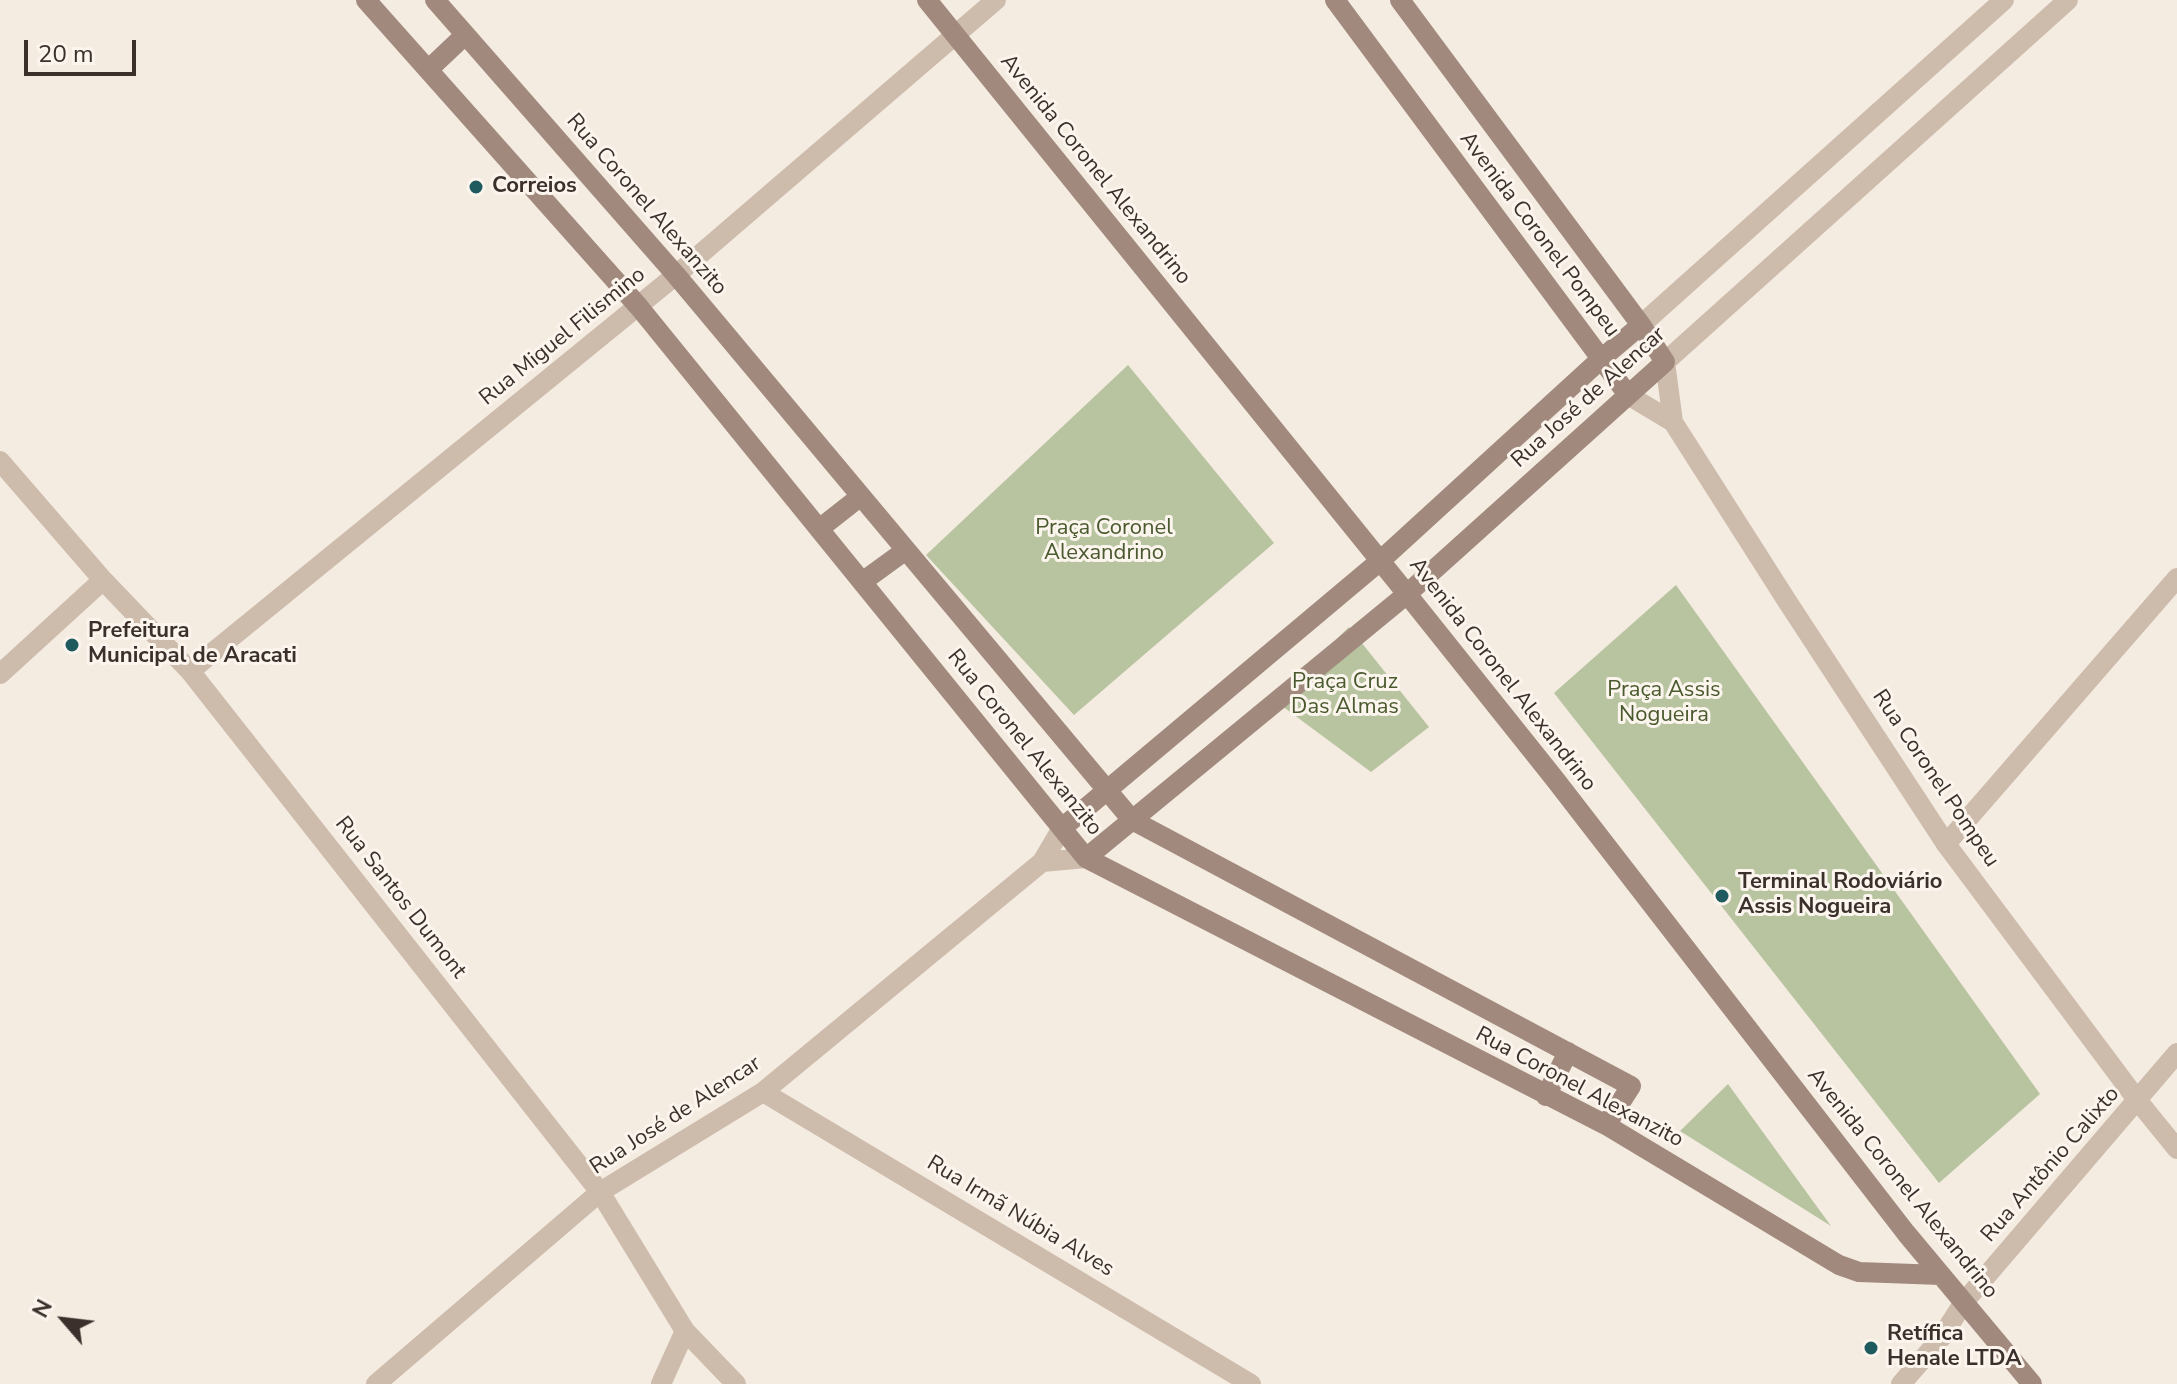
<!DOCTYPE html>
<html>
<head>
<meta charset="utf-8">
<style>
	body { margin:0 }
	#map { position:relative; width:2177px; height:1384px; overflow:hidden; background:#f4ebe1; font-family:"Nunito Sans",sans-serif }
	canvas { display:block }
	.north { position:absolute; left:24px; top:1280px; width:80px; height:80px; -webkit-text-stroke:6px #fbf5ee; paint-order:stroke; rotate:298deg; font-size:22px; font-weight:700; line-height:32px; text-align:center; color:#3b302b }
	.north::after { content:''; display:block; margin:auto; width:28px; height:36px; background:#3b302b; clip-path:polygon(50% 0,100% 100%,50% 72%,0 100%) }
	.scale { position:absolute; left:24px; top:40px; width:112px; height:36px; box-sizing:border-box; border:4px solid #3b302b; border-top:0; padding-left:10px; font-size:24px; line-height:28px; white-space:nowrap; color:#3b302b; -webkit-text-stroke:6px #fbf5ee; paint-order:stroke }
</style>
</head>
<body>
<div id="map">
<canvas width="2177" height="1384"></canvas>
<div class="north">N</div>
<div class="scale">20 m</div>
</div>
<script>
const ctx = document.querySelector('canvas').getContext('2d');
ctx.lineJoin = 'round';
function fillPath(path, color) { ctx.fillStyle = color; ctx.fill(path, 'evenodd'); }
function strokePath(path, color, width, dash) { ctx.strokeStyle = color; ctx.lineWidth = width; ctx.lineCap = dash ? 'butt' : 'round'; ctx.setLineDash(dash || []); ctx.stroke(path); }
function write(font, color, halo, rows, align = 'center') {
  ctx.font = font + ' "Nunito Sans",sans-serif'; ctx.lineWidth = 6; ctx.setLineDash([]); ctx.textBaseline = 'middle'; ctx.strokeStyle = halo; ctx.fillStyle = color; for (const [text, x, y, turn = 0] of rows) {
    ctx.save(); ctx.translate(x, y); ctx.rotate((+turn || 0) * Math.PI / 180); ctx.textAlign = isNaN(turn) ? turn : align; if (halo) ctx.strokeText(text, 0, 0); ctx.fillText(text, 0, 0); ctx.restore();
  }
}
const green = new Path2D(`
	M1128,365l146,178 -200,172 -148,-160z
	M1676,585l364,509 -101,89 -385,-490z
	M1349,627l80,100 -58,45 -97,-72z
	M1728,1084l103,142 -151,-95z`);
const minor = new Path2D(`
	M0,461l103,119 87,91 410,521 85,139 51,53
	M190,671l486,-396 320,-275
	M0,674l103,-94
	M1946,844l231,-266
	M1042,862l44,-4
	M763,1092l488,292
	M376,1384l224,-192 163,-100 279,-230 20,-34
	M661,1384l24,-53
	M1901,1384l40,-46 23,-36 213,-249`);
const tertiary = new Path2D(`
	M2068,0l-403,362 8,60 114,179 159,243 192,257 39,48
	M1641,325l363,-325
	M1628,395l45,27`);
const secondary = new Path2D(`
	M366,0l273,307 447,551 520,267 233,140 20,7 82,3
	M435,0l241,275 456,545 499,266 -25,39
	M927,0l480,594 147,184 352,455 126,151
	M1335,0l293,395
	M428,70l37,-35
	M819,529l42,-33
	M862,582l44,-32
	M1062,828l318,-267 221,-202 40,-34
	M1086,858l321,-264 258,-232 -24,-37 -241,-325
	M1546,1096l22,-44`);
const markers = [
	[476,187,8,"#1f5a5e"],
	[72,645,8,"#1f5a5e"],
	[1722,896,8,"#1f5a5e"],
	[1871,1348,8,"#1f5a5e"]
];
const streetNames = [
	["Avenida Coronel Alexandrino",1095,170,51],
	["Rua Coronel Alexanzito",646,205,49],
	["Avenida Coronel Pompeu",1539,235,53],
	["Rua Miguel Filismino",563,337,-39],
	["Rua José de Alencar",1589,398,-42],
	["Avenida Coronel Alexandrino",1502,675,52],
	["Rua Coronel Alexanzito",1024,743,51],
	["Rua Coronel Pompeu",1935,779,56],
	["Rua Santos Dumont",400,898,52],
	["Rua Coronel Alexanzito",1579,1088,28],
	["Rua José de Alencar",676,1116,-33],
	["Rua Antônio Calixto",2051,1165,-49],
	["Avenida Coronel Alexandrino",1902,1184,51],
	["Rua Irmã Núbia Alves",1020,1217,31]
];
const poiNames = [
	["Correios",492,187],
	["Prefeitura",88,632],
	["Municipal de Aracati",88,657],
	["Terminal Rodoviário",1738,883],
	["Assis Nogueira",1738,908],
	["Retífica",1887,1335],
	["Henale LTDA",1887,1360]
];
const parkNames = [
	["Praça Coronel",1104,529],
	["Alexandrino",1104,554],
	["Praça Cruz",1345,683],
	["Das Almas",1345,708],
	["Praça Assis",1664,691],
	["Nogueira",1664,716]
];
fillPath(green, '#b8c4a0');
strokePath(minor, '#cdbbac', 20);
strokePath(tertiary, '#cdbbac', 20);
strokePath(secondary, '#a18a7d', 20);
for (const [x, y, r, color] of markers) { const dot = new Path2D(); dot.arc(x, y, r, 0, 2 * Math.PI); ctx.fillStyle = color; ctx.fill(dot); strokePath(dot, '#fbf5ee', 3); }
write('22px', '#3b302b', '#fbf5ee', streetNames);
write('bold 22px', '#3b302b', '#fbf5ee', poiNames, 'left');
write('22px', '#4a5a2e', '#fbf5ee', parkNames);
</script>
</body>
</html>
